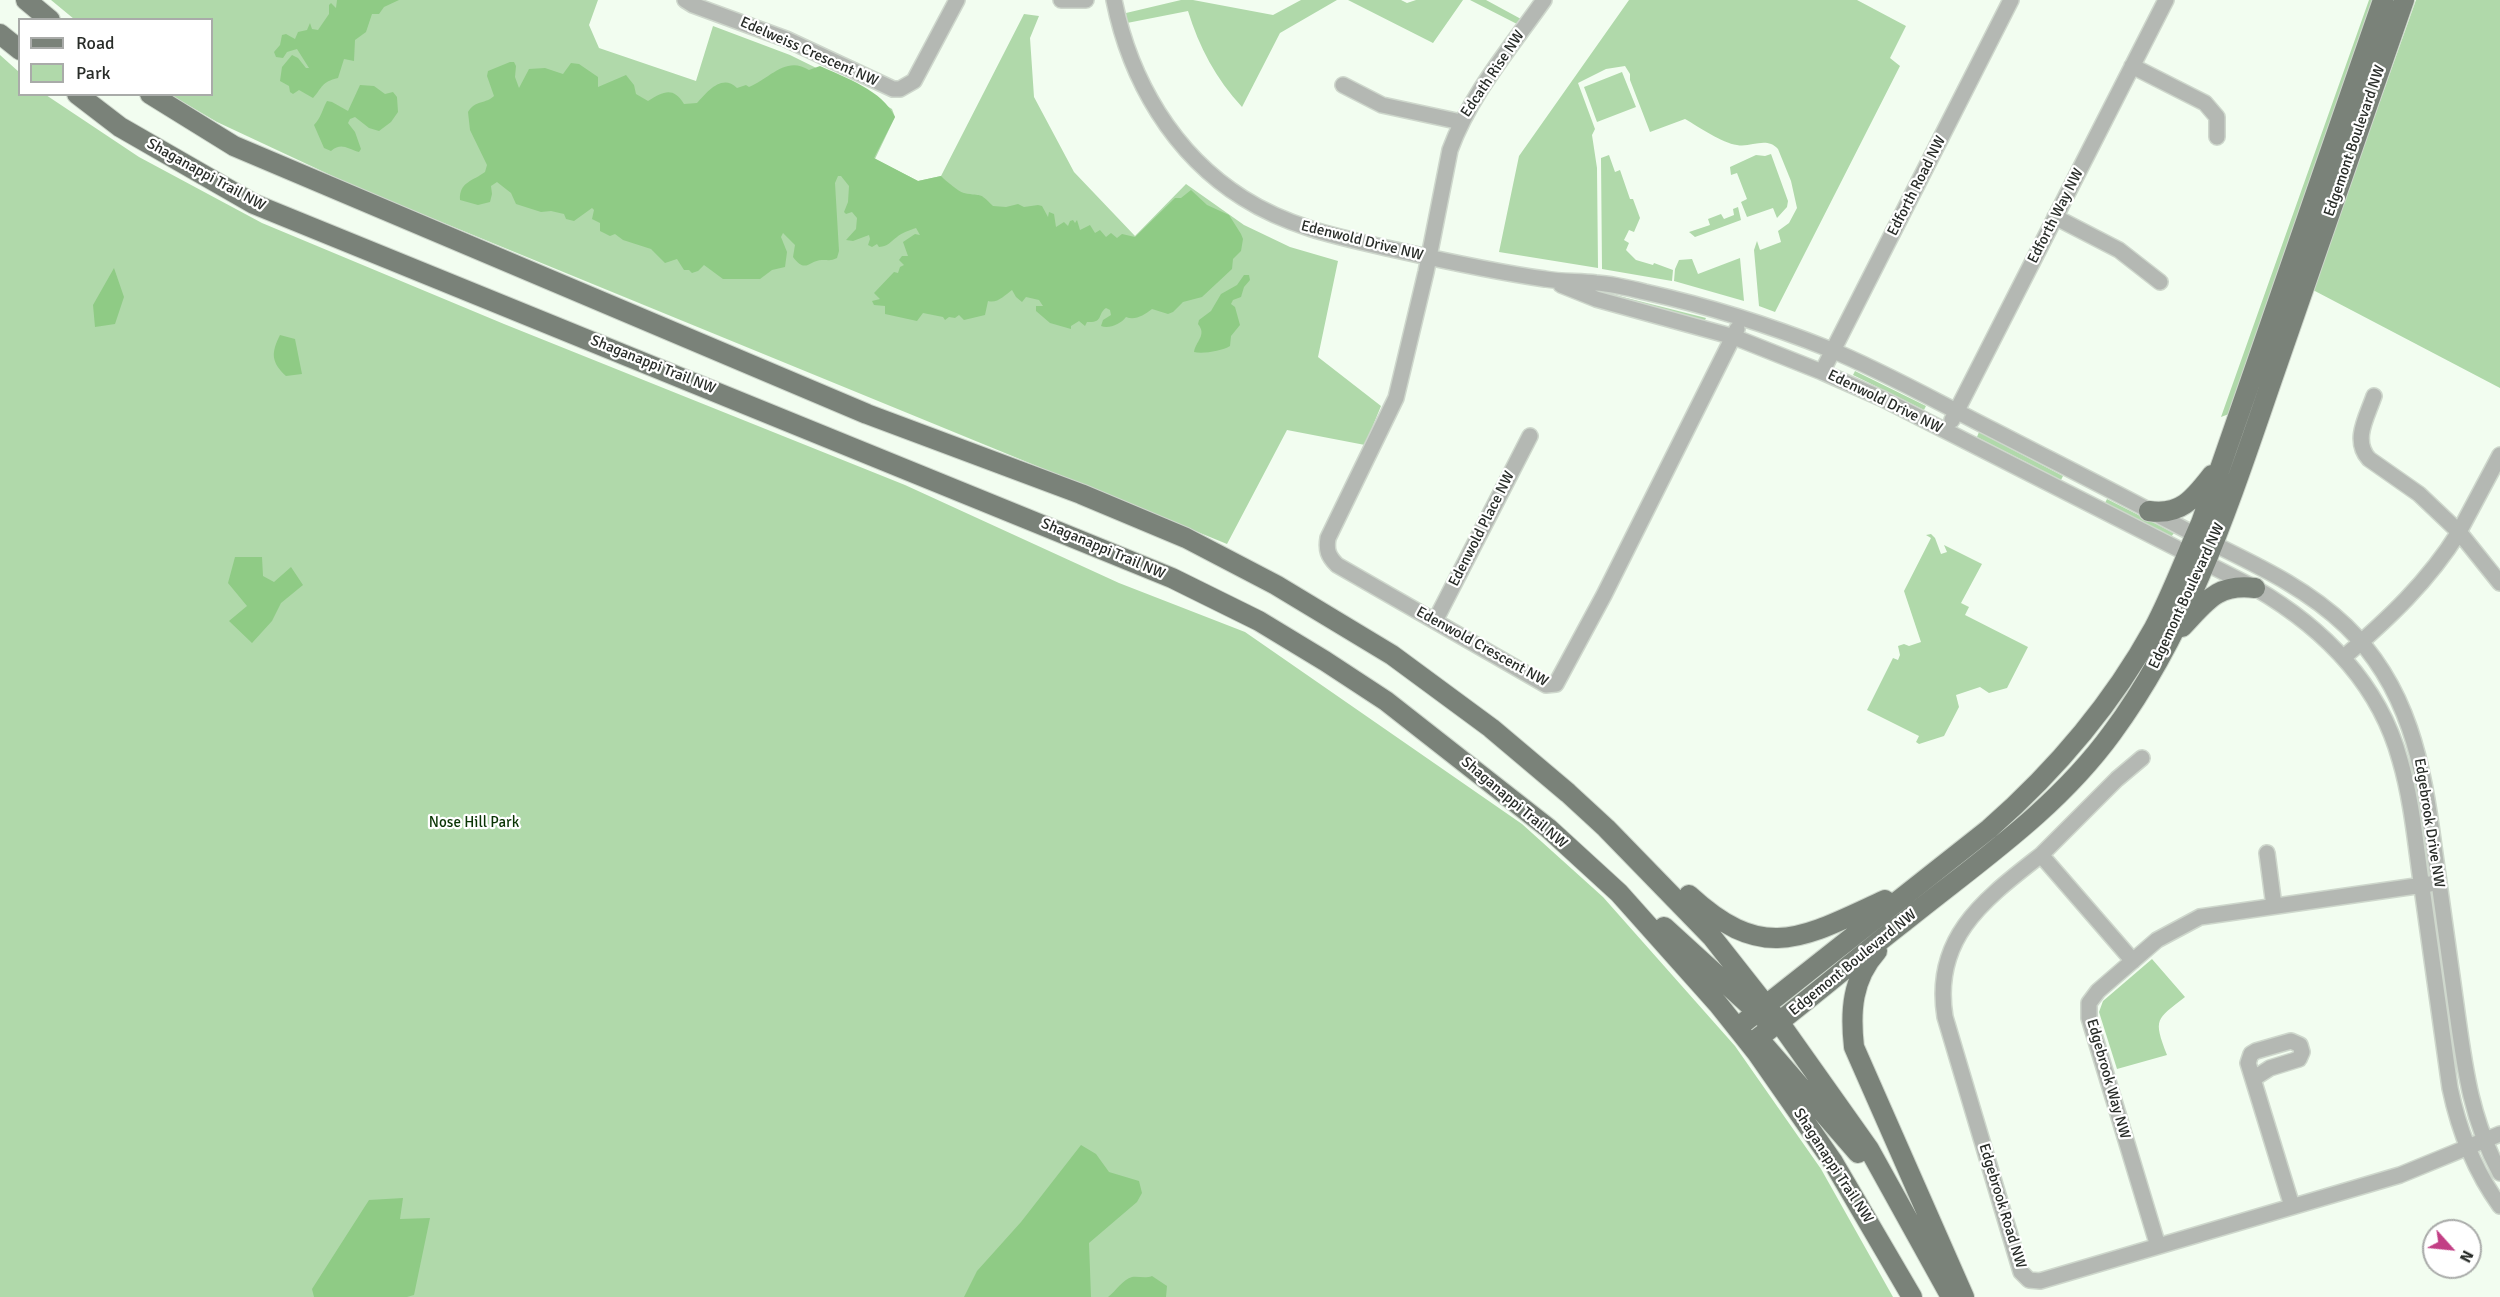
<!DOCTYPE html>
<html>
<head>
<meta charset="utf-8">
<style>
	body { margin:0 }
	#map { position:relative; width:2500px; height:1297px; overflow:hidden; background:#f2fdf0; font-family:Signika,sans-serif }
	canvas { display:block }
	.legend { position:absolute; left:18px; top:18px; width:195px; height:78px; box-sizing:border-box; background:#fff; border:2px solid #a9aba9; margin:0; padding:8px 10px; list-style:none; font-size:18px; color:#282c28 }
	.legend li { display:flex; align-items:center; gap:12px; height:30px }
	.legend b { width:30px; border:2px solid #a9aba9 }
	.north { position:absolute; left:2422px; top:1219px; width:60px; height:60px; box-sizing:border-box; background:#fff; border:2px solid #a9aba9; border-radius:50%; rotate:117deg; font-size:16px; font-weight:700; line-height:24px; text-align:center; color:#282c28 }
	.north::after { content:''; display:block; margin:auto; width:21px; height:27px; background:#c23f85; clip-path:polygon(50% 0,100% 100%,50% 72%,0 100%) }
</style>
</head>
<body>
<div id="map">
<canvas width="2500" height="1297"></canvas>
<ul class="legend">
<li><b style="height:8px;background:#7a8279"></b>Road</li>
<li><b style="height:16px;background:#b0d9aa"></b>Park</li>
</ul>
<div class="north">N</div>
</div>
<script>
const ctx = document.querySelector('canvas').getContext('2d');
ctx.lineJoin = 'round';
function fillPath(path, color) { ctx.fillStyle = color; ctx.fill(path, 'evenodd'); }
function strokePath(path, color, width, dash) { ctx.strokeStyle = color; ctx.lineWidth = width; ctx.lineCap = dash ? 'butt' : 'round'; ctx.setLineDash(dash || []); ctx.stroke(path); }
function write(font, color, halo, rows, align = 'center') {
  ctx.font = font + ' Signika,sans-serif'; ctx.lineWidth = 4.5; ctx.setLineDash([]); ctx.textBaseline = 'middle'; ctx.strokeStyle = halo; ctx.fillStyle = color; for (const [text, x, y, turn = 0] of rows) {
    ctx.save(); ctx.translate(x, y); ctx.rotate((+turn || 0) * Math.PI / 180); ctx.textAlign = isNaN(turn) ? turn : align; if (halo) ctx.strokeText(text, 0, 0); ctx.fillText(text, 0, 0); ctx.restore();
  }
}
const green = new Path2D(`
	M51,0h547l-9,25 10,23 97,33 17,-55 77,29 65,32 37,22 3,8 -20,42 43,22 23,-5 83,-162 15,2 -9,22 4,59 40,75 61,64 51,-52 58,41 46,22 48,14 -20,96 63,49 -16,39 -78,-15 -60,114 -871,-357 -139,-65 -46,-27 41,-1v-74l-138,-1z
	M1181,0h12l80,15 28,-15h36l-57,33 -38,74c-26,-28 -43,-60 -54,-96l-61,12 -1,-10z
	M1348,0h53l6,3 9,-3h47l-30,43z
	M1470,0h16l35,19 -4,5z
	M1629,0h228l49,26 -16,32 10,8 -125,246 -16,-6 -5,-56 3,-9 3,9 21,-8 -3,-11 11,-8 8,-15 -6,-27 -13,-32c-12,-13 -27,-1 -41,-4 -15,-2 -38,-18 -52,-26l-35,13 -20,-52v-6l-5,-8 -19,3 -28,14 17,46 -3,6 5,33 1,100 -99,-16 20,-96z
	M2369,0h4l-144,414 -8,3z
	M2416,0h84v388l-187,-98z
	M0,55l19,17 1,22 26,1 93,62 123,66 242,101 401,161 214,98 126,49 277,192 81,73 132,149 86,123 72,128h-1893z
	M1622,72l14,35 -39,15 -13,-35z
	M1771,154l17,47 -1,6 -10,11 -4,-10 -26,9 -6,-15 6,-3 -10,-26 -6,2 -1,-8 26,-12 9,1z
	M1609,155l6,17 5,-2 10,29h3l7,19 -6,14 -5,-2 -5,10 5,3 -3,7 10,10 17,5 1,-2 19,7 -1,11 -70,-12 -1,-111z
	M1738,207l3,13 -46,17 -6,-5 21,-7 -2,-6 13,-5 3,5 10,-4 -1,-6z
	M1740,258l4,43 -70,-20 1,-12 4,-9 13,-1 6,15z
	M1607,293l99,25 -2,4 -98,-26z
	M1855,371l71,35 -2,4 -71,-35z
	M1979,432l84,44 -2,4 -84,-43z
	M2107,499l67,34 -3,4 -66,-34z
	M1931,534l4,4 6,16 6,-2 -3,-7 38,19 -21,39 8,4 -4,8 63,32 -21,41 -18,5 -9,-6 -24,8 3,12 -15,29 -25,8 -3,-2 3,-6 -52,-26 26,-52 5,2 2,-5 -2,-9 6,-2 5,2 12,-4 -17,-51 27,-53 -5,-3z
	M2152,959l33,38c-29,23 -32,21 -18,58l-50,14 -18,-57 4,-11z`);
const forest = new Path2D(`
	M337,0h62l-15,7 -5,7h-7l-6,18 -11,8 -1,21 -10,-2 -6,19c-17,4 -15,9 -25,20l-14,-8 -6,4 -3,-2 -1,-6 -9,-5 2,-14 10,-12 6,3 8,10h3l-12,-19 -10,3 -4,6 -7,-1 -2,-5 6,-7 2,-10 4,-1 9,5 3,-7 9,-2 3,-7 2,6 6,1 11,-16v-9l2,-2 5,5z
	M510,62h4l2,4 -1,11 4,11 10,-19 16,-1 18,6 8,-11 8,1 19,13v10l28,-12 8,10 2,9 12,7c15,-9 25,-15 36,3l13,-1c10,-11 25,-30 40,-15l9,-3 3,2c20,-8 37,-32 60,-17l11,-4c26,12 62,24 75,51l-21,41 44,23 23,-5c5,5 18,16 23,17 19,4 14,-2 29,13l13,1 12,-3 6,3 14,-2 4,1 6,11 1,-5 5,2 2,13 8,-5 4,4 2,-5 3,-1 2,3 2,-3 3,10 10,-5 5,8 5,-3 6,7 5,-4 6,5 5,-4 13,3 40,-39h6l10,-8 16,15 22,10 12,19 2,5 -2,12 -8,8 -1,10 -30,28 -19,5 -10,10 -5,2 -16,-5c-8,6 -17,12 -26,8 -5,7 -17,12 -25,9l2,-6 8,-5 -1,-5 -4,-2c-9,6 -2,15 -19,14l-2,4 -6,-5 -8,5v3l-21,-6 -14,-12v-5h7l-4,-6 -13,-3 -4,5 -6,-5 -4,-7c-7,5 -15,14 -24,11l-3,14 -21,5 -5,-5 -4,3 -6,-1 -4,3 -2,-3 -20,-4 -6,8 -32,-7v-8l-11,-1 -2,-4 8,-2 -6,-6 20,-21 4,1 2,-6 4,-2 -5,-5 3,-4h6l-5,-14 12,-8 5,1 -4,-7c-6,2 -15,5 -19,9 -7,5 -8,9 -18,10l-2,-3 -5,3 -4,-2 2,-6 -1,-4 -16,6 -7,-1 10,-11 1,-11 -5,-6 -6,2 -2,-2 4,-10 1,-16 -8,-10h-3l-3,7 4,68 -2,7c-6,3 -7,2 -14,2 -13,-1 -17,15 -30,-3l2,-12 -12,-12 -2,4 6,15 -2,15 -13,3 -12,9h-37l-19,-14 -6,6 -6,2 -3,-3h-5l-7,-11 -12,4 -14,-14 -28,-9 -8,-6 -5,2 -10,-5v-8l-8,-4 2,-9 -2,-2 -18,13 -8,-2 -2,-5 -13,-3 -10,1 -25,-8 -5,-11 -14,-11 -6,4 1,8 -2,8 -12,3 -18,-5c-1,-18 13,-19 25,-28l2,-7 -17,-35 -2,-18c7,-12 18,-8 26,-16l-7,-20 1,-5z
	M360,85l14,1 11,8 8,-2 4,5 1,15 -7,10 -12,9 -10,-3 -14,-11 -5,2 -2,4 7,9 6,17 -2,3c-12,-3 -17,-10 -28,-1l-7,-3 -10,-23c7,-7 8,-15 13,-24l5,1 16,9z
	M114,268l10,29 -9,27 -20,3 -2,-22z
	M1244,275h5l1,5 -6,7 -3,10 -8,3 -2,4 4,3 5,18 -9,11 -1,10c-8,5 -27,8 -36,6 2,-11 13,-17 4,-28l1,-4 12,-9 10,-17 16,-9z
	M280,335l15,4 7,35 -16,2c-15,-14 -15,-23 -6,-41z
	M235,557h27l1,19 11,6 17,-15 12,18 -22,18 -9,18 -20,22 -23,-22 18,-15 -19,-23z
	M1081,1145l15,9 13,18 30,9 3,12 -5,9 -48,41 2,54h-127l13,-26 44,-49z
	M403,1198l-3,21 30,-1 -16,77 -7,2h-93l-2,-8 57,-89z
	M1152,1276l15,10 -1,11h-58c8,-6 15,-18 24,-20 7,-1 13,2 20,-1z`);
const minor = new Path2D(`
	M685,0l8,5 93,34 107,50h7l14,-8 43,-81
	M1061,0h25
	M1114,0c16,80 59,154 129,198 47,30 100,40 153,52 49,11 99,22 149,29 17,3 34,2 51,4 16,1 33,5 49,9 63,14 124,33 184,57 56,23 110,54 164,81 60,31 120,61 180,93 60,33 123,55 173,103 63,61 77,138 88,221 7,50 14,100 21,151 9,64 14,117 45,175
	M1544,0c-33,47 -74,95 -94,150l-24,122 -30,126 -68,140c-2,12 0,18 9,27l209,120 10,-1 48,-89 133,-266
	M2132,66l73,37 12,14v20
	M1343,85l39,20 79,17
	M2055,217l64,33 41,32
	M1561,285l35,14 138,38 88,35 61,27 372,189c67,39 124,95 145,172 13,44 16,90 23,135 9,64 18,129 27,193 9,43 24,82 50,118
	M1822,372l189,-372
	M2374,396c-7,21 -22,44 -5,63l50,35 40,38 41,-77
	M1952,420l214,-420
	M1435,621l95,-185
	M2344,657c44,-38 84,-75 115,-125l41,51
	M2267,853l7,53
	M2041,855l76,-76 25,-21
	M2133,961l-92,-106c-56,44 -109,82 -96,162l76,255 8,8 11,1 360,-106 100,-41
	M2253,1079l17,-11 29,-9 3,-7 -2,-7 -9,-4 -35,10 -5,3 -3,9 44,143
	M2158,1246l-69,-228v-15l9,-12 59,-51 43,-23 230,-33`);
const major = new Path2D(`
	M26,0l24,20
	M0,34l20,16
	M77,94l43,33 134,77 918,374 87,43 66,40 61,40 162,127 71,65 99,111 39,49 76,109 79,135
	M150,94l84,52 633,268 214,80 105,44 90,47 116,70 99,73 77,65 38,35 106,109 67,85 90,127 82,148
	M2149,511c32,5 45,-13 63,-36
	M2182,627c24,-25 35,-44 73,-39
	M1689,895c75,69 113,43 196,5
	M1664,927l102,93
	M1877,951c-25,28 -27,60 -23,96l110,250
	M1737,1028l252,-199c66,-58 122,-123 165,-201 18,-34 31,-70 47,-105l182,-523
	M1750,1044c53,-39 103,-83 155,-123 73,-59 151,-111 207,-188 79,-107 119,-235 162,-359 43,-125 87,-249 130,-374
	M1765,1046l93,107`);
const streetNames = [
	["Edelweiss Crescent NW",809,52,24],
	["Edcath Rise NW",1493,74,-56],
	["Edgemont Boulevard NW",2355,141,-71],
	["Shaganappi Trail NW",206,175,29],
	["Edforth Road NW",1917,186,-63],
	["Edforth Way NW",2056,216,-63],
	["Edenwold Drive NW",1362,241,14],
	["Shaganappi Trail NW",653,365,22],
	["Edenwold Drive NW",1885,402,26],
	["Edenwold Place NW",1482,529,-63],
	["Shaganappi Trail NW",1103,549,23],
	["Edgemont Boulevard NW",2187,596,-65],
	["Edenwold Crescent NW",1482,647,29],
	["Shaganappi Trail NW",1514,803,40],
	["Edgebrook Drive NW",2429,823,81],
	["Edgemont Boulevard NW",1853,963,-39],
	["Edgebrook Way NW",2108,1079,74],
	["Shaganappi Trail NW",1833,1166,57],
	["Edgebrook Road NW",2002,1206,73]
];
const parkNames = [
	["Nose Hill Park",474,823]
];
fillPath(green, '#b0d9aa');
fillPath(forest, '#8fcb85');
strokePath(minor, '#ced7cc', 18);
strokePath(major, '#ced7cc', 22);
strokePath(minor, '#b4b8b3', 15);
strokePath(major, '#7a8279', 20);
write('15px', '#282c28', '#fff', streetNames);
write('15px', '#0a3404', '#fff', parkNames);
</script>
</body>
</html>
